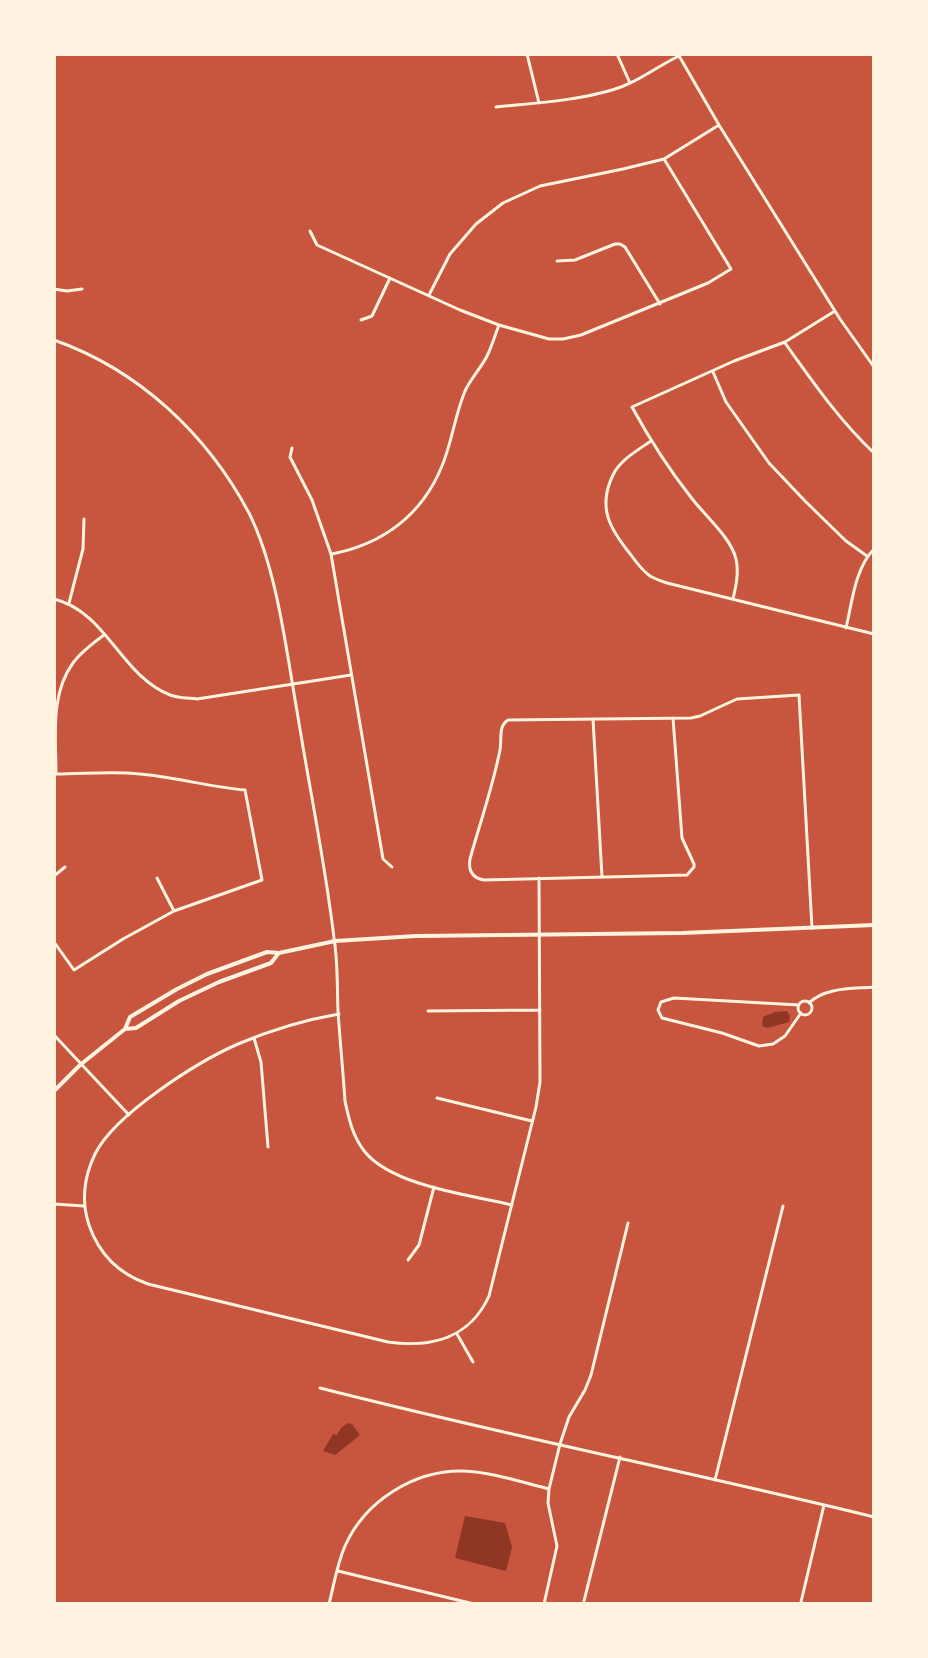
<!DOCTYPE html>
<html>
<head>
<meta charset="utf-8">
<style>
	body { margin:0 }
	#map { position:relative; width:928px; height:1658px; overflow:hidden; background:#c8553d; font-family:"Noto Sans",sans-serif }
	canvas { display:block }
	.frame { position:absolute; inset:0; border:56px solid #fff3e0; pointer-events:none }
</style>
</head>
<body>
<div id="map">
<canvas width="928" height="1658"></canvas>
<div class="frame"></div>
</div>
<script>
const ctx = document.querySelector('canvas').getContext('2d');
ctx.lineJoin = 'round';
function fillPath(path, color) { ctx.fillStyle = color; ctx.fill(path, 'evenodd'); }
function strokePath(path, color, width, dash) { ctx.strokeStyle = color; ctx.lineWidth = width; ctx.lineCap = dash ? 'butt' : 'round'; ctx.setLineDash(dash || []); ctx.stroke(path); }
const water = new Path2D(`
	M787,1011l3,5 -1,6 -22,6 -5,-2 1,-9 12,-5z
	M348,1423l4,1 8,11 -25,20 -12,-4 10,-17 4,1 4,-7z
	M465,1516l40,7 7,24 -6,24 -51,-13z`);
const minor = new Path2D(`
	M527,54l12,49
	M617,54l13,29
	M678,54l41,71 121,194 34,48
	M496,107c38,-4 79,-6 116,-17 25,-7 44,-23 67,-34
	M310,231l7,14 143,65 39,15 50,14h14l18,-4 127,-52 23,-14 -67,-110
	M557,261l18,-1 40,-16h5l5,3 35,57
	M54,289l13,2 15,-2
	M429,295l21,-41 26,-30 27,-21 37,-17 83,-17 41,-10 55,-34
	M361,320l11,-4 18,-38
	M54,340c85,30 153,94 195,173 28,56 37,136 48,198 12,75 28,151 37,227 4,24 3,49 4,73 2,30 5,60 7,90 4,19 8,36 20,51 28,34 105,43 147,53
	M785,343c28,39 54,77 89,110
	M713,372l13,30 43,61 36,38 41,40 21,15
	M651,441c-13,9 -31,19 -38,34 -16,33 -3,54 18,80 5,7 12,16 19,21 5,3 11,5 17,7l207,51
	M292,448l-2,9 22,43 19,54 52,305 9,8
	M332,554c51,-10 90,-39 110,-88 10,-24 13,-51 23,-75 6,-13 16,-23 22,-35 5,-10 8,-21 12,-31
	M54,599c53,13 66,76 116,96 8,3 18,3 27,4l154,-24
	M733,599c3,-13 6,-26 3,-40 -5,-22 -33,-45 -46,-63 -22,-28 -41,-58 -58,-89l102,-46 51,-19 50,-31
	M69,603l14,-54 1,-30
	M846,628c6,-25 9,-60 28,-79
	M673,718l9,120 12,26v3l-7,8 -203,5c-12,-2 -16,-10 -14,-21 10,-36 23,-73 30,-109 2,-11 -2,-24 8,-30l183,-2 9,-2 37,-17 62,-4 13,233
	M593,719l9,158
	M54,774h2c0,-37 -6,-80 17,-111 8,-11 20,-20 31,-28
	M54,876l11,-9
	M157,878l17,33
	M54,942l20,28 49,-31 51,-28 88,-31 -17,-90c-36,-3 -70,-13 -105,-16 -28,-3 -56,0 -84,0
	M798 1008a7 7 0 1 1 14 0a7 7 0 1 1-14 0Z
	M809,1003c16,-16 44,-14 65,-16
	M799,1005l-125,-7 -13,4 -3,8 4,8 60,15 37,13 14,-2 12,-8 16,-23
	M428,1011l112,-1
	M339,1014c-35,6 -68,16 -101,30 -41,18 -123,70 -143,110 -11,23 -14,47 -6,71 10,29 30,49 59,59l240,58c43,6 82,-4 101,-46l47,-189 4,-25 -1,-204
	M54,1035l75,80
	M254,1038l7,24 7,85
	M437,1098l95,23
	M54,1204l30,2
	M408,1260l11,-15 15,-58
	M457,1334l16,28
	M320,1388c184,47 370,84 554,129
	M715,1480l68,-274
	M338,1571l136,33
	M584,1601l36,-144
	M801,1602l23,-97
	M329,1604c5,-19 8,-40 16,-58 20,-45 69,-76 118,-75 29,1 58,11 86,18
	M544,1604l13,-58 -9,-43 1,-14 11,-45 9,-27 16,-27 6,-15 37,-152`);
const tertiary = new Path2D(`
	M125,1029l5,-12 47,-28 30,-15 60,-22 12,1 56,-12 81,-5 266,-3 192,-8
	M54,1091l26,-26 45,-36 11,-1 43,-27 40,-19 52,-19 7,-9`);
fillPath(water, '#8f3625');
strokePath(minor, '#fff3e0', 3);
strokePath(tertiary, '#fff3e0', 4);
</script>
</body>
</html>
